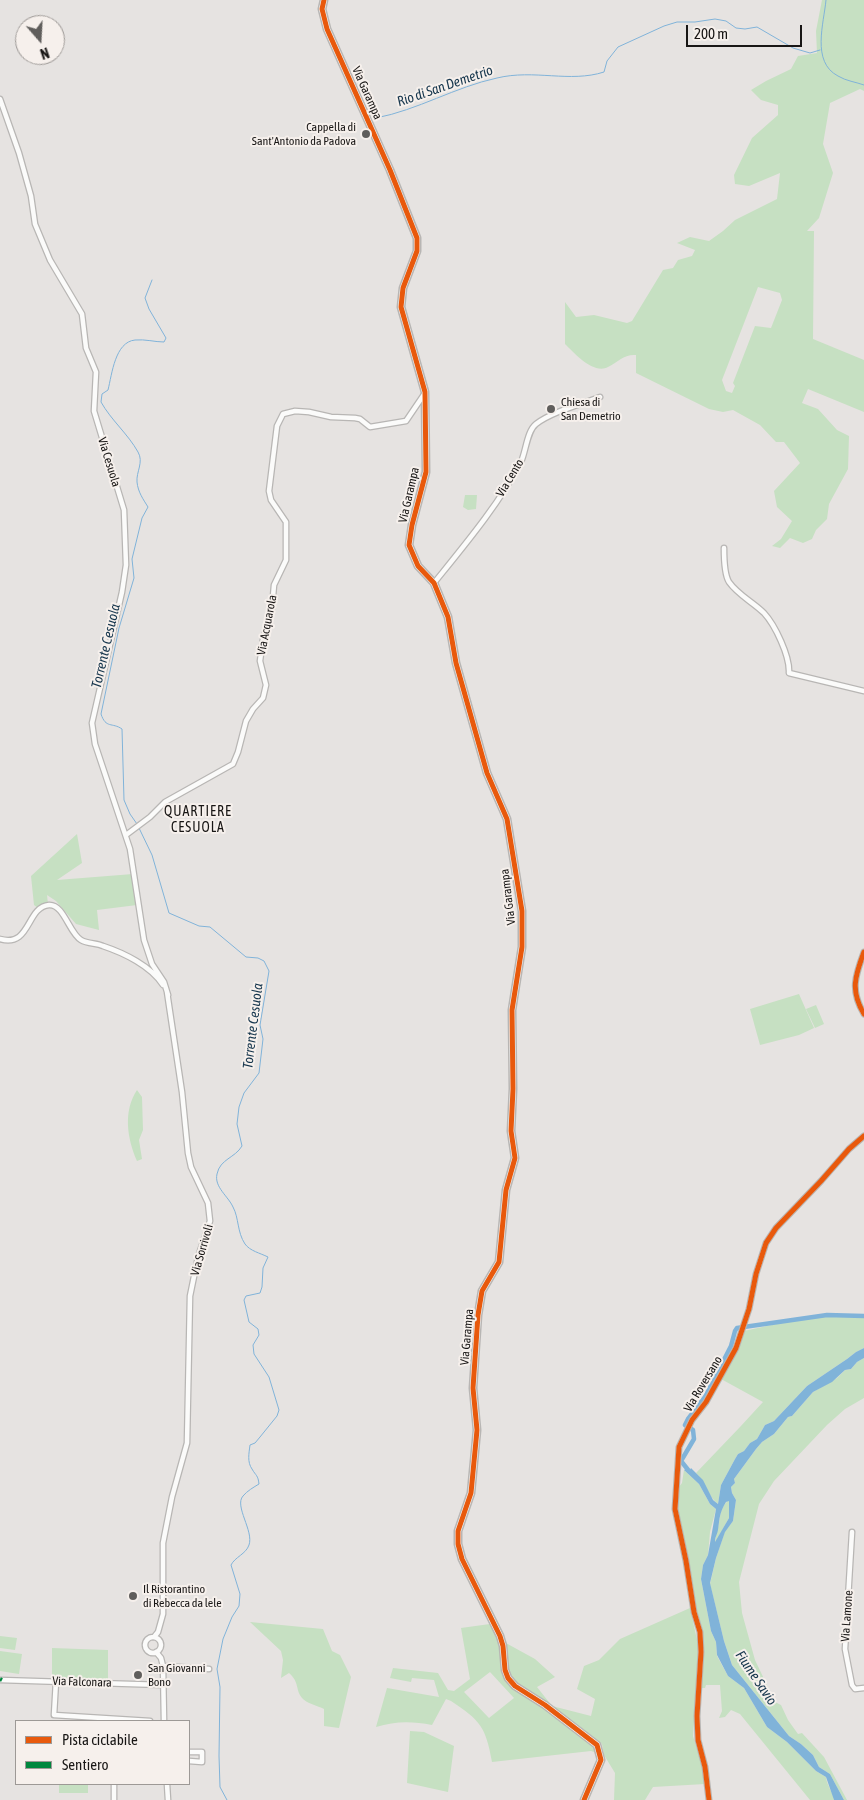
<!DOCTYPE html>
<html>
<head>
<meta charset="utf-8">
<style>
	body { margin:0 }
	#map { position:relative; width:864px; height:1800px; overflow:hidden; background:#e6e3e1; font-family:"Asap Condensed",sans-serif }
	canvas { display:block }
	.legend { position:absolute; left:15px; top:1720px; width:175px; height:65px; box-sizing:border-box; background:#f6f0ec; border:1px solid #9d9996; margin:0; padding:6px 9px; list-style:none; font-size:15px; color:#181615 }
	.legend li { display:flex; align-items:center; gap:10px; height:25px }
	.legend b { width:25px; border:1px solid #9d9996 }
	.north { position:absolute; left:15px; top:15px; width:50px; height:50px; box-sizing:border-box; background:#f6f0ec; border:1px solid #9d9996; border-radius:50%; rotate:161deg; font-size:14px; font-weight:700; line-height:20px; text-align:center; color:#181615 }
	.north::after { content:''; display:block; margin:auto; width:18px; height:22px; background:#605e5c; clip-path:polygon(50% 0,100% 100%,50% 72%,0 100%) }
	.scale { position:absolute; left:686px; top:25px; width:116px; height:22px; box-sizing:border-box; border:2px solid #181615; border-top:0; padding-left:6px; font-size:15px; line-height:18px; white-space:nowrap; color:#181615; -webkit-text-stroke:4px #f6f0ec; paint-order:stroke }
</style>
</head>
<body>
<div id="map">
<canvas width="864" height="1800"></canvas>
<ul class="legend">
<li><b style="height:6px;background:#e8590c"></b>Pista ciclabile</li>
<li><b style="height:6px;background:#00873e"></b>Sentiero</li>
</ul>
<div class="north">N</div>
<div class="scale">200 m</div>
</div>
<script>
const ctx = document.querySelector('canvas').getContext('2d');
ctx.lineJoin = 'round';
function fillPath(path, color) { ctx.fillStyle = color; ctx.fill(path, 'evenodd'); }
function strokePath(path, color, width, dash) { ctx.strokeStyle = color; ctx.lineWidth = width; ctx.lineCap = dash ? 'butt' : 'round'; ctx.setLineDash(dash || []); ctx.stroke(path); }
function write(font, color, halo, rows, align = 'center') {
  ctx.font = font + ' "Asap Condensed",sans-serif'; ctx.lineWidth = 4; ctx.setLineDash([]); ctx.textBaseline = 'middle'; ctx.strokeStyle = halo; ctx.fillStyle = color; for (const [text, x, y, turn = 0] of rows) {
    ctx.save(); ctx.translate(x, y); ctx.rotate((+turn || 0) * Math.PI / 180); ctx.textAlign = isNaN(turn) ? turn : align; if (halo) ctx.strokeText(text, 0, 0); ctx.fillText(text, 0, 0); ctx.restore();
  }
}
const green = new Path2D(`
	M822,0h42v91l-4,-2 -30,14 -7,41 10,29 -14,45 -12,13h7l-1,108 51,21v52l-56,-23 -6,14 16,6 19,21 12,6 -1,33 -19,35 -2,15 -11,11 -4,9 -9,4 -13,-5 -10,10 -8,-2 9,-7 11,-18 -15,-14 -3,-16 26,-28 -16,-21h-8l-16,-17 -27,-15 -10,2 -14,-3 -73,-36v-18c-12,-1 -18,7 -28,12 -14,8 -34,-14 -43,-23v-42l11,15 18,-2 33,8 5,-2 31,-51 10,-2 5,-8 14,-4 3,-6 -18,-7 13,-6 19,4 14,-10 12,-11 42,-21 3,-26 -31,13 -14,-2 -1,-9 18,-37 26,-23v-10l-17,-5 -10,-10 15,-9 25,-12 7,-13 19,-3 -1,-22zM758,287l22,6 2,7 -11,28 -16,-2 -22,57 2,3 -3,7 -6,-2 -4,-11z
	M465,495h12l-1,14 -8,1 -5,-3z
	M77,834l5,29 -25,17 76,-6 4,31 -40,5 2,20 -23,-6 -20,-23 -9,-6 1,9 -10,4 -4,-3 -3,-29z
	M799,994l15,34 -15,7 -39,10 -10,-36z
	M816,1005l8,19 -9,4 -9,-19z
	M137,1090l5,7 1,33 -4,10 3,19 -5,2c-10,-23 -14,-50 0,-71z
	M827,1315l37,3v30l-8,4 -9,7 -40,27 -33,35 -9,4 -8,14 -7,4 -6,8 -6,3 -3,5 -14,26 -3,19c-10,-7 -12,-22 -22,-31l44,-46 23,-25 -42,-23 15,-28 8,-20 50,-11z
	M864,1358v40l-19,11 -18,16 -53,56 -15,23 -20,78 3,31 13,47 20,42 6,3 7,15 10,14 4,-1 22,24 23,43h-3l-14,-26 -11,-7 -6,-12 -12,-11 -12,-8 -57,-71 -8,-24 -14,-57 6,-26 9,-27 8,-10 3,-21 -4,-7 -1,-6 4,-4 -1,-4 22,-30 6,-7 12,-8 14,-17 4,-1 21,-24 24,-14 8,-8 6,-1 6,-7z
	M684,1470l15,14 11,20 6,5 -6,23 -2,23 -5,10 -2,14 10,52 5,11 1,14 11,20 16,12 23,39 20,15 29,29 10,6c1,9 7,15 8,23h-24l-70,-86 -9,-4 -6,7 -6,1 3,-7 -2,-26h-14l-1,3h-5l2,-38 -26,-141 2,-21 4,-5z
	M729,1500v18l-14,25c0,-5 1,-7 2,-12 4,-11 1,-23 12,-31z
	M690,1608l9,41 -6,87 10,34 2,14 -52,3 -8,13h-31l1,-27 -11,-18 -2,-11 -50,-38 -30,-18 -11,-9 -4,-10 -3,-27 31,17 20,18 -18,10 15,19 39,10 4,-17 -18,-10 7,-23 15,-6 21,-21z
	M250,1622l73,7 9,22 8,4 11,22 -12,51 -15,-2v-17c-6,-3 -18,-6 -22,-11 -7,-9 -2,-15 -13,-25l-8,5 2,-18 -2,-9z
	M490,1624l9,18 1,12 6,26 38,25 51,43 2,5 -6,-2 -99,11c-6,-35 -12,-42 -41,-61l-5,-2 -14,26c-20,-4 -37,-4 -56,2l11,-39 52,9 -5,-17 -22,-2 -1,4 -21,-4 3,-10 45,5 10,17 6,1 16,-12 -9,-51zM490,1672l24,26 -25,20 -25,-26z
	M0,1636l17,2 -2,12 -15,-2z
	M52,1648l56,2v30l-56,-2z
	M0,1651l22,3 -3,20 -19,-3z
	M410,1731l14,1 30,14 -6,46 -41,-9z
	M59,1784h29v9h-29z`);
const water = new Path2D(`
	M864,1348v10l-7,4 -6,7 -6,1 -13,12 -19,10 -21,24 -4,1 -14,17 -12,8 -6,7 -22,30 1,4 -4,4 1,6 4,7 -3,21 -8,11 -9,26 -6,25 14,58 8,24 57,71 12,8 12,11 6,12 11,7 14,26h-10l-8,-23 -10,-6 -29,-29 -20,-15 -23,-39 -16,-12 -11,-21 -1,-13 -5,-11 -10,-52 2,-14 5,-10 8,-46 -6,-5 -11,-20 -15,-14 3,-2 3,2 1,-2 12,12 10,20 5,4 3,-19 14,-26 3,-5 6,-3 6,-8 7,-4 8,-14 9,-4 33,-35 40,-27 9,-7zM729,1501v17l-14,24c0,-5 2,-7 3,-12 2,-13 1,-16 8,-28z`);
const stream = new Path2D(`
	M826,0c-2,23 -15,62 12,76 8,5 18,6 26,9
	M376,118c42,-8 79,-31 121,-40 37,-9 73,5 107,-6l3,-11 11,-14 46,-21 13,-4h18l20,-3 11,2 10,7 9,1 12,-2 36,21 17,5 10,-3
	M137,824l-7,-10 -6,-14 -2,-71c-10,-7 -16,0 -21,-15l18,-86 15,-50 -2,-19 10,-41 6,-11c-5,-8 -10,-15 -11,-25 -1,-10 7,-20 1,-30 -10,-18 -27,-32 -37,-50l1,-8 6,-4c4,-16 7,-48 27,-50 10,-1 20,2 29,2l2,-4 -17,-29 -4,-11 7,-18
	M139,828l13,27 17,58 30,13 11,1 36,30 12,1 6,3 5,10 -9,54 3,14 -4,34 -15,20 -5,14 -2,17 5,22c-7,12 -22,13 -25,28 -3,13 11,22 16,33 6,11 4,25 12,37 5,7 15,9 23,13l-5,11 -1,19 -2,6 -14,3 -2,4 5,22 9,7 1,6 -6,10 1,9 15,23 10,33 -2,6 -17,21 -5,6 -5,2c-1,8 -3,17 2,24 4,7 6,6 7,15 -5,3 -12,7 -16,12 -9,10 11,35 6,49 -3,9 -14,12 -18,20l9,29 -1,12 -7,11 -9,22 -6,30 3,18 -1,69 1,31 7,13`);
const canal = new Path2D(`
	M689,1471l-8,-10 13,-22 -1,-9 -8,-5 3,-6 17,-22 26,-51 4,-15 2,-3 90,-13 37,1`);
const street = new Path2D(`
	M0,99l19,54 12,43 4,28 15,36 32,54 4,34 10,24 -2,39 30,99 2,55 -4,27 -30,131 3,21 35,105 14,91 8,24 12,18 4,13
	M724,548c0,10 0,26 5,34 9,13 24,20 35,31 11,12 26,43 25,60l75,18
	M434,583c29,-36 66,-80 87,-121 5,-11 6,-31 15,-38 15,-12 46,-20 64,-27
	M126,835l24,-18 15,-15 68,-38 5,-12 8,-31 7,-12 10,-11 3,-13 -6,-24 3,-22 9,-31 2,-23 12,-25v-38l-15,-22 -2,-9 8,-65 6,-12 12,-3 14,1 22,5 24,1 5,1 10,8 36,-6 19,-28
	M0,939c31,9 26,-32 49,-34 15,-1 20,28 32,35 7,4 15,3 22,6 21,7 48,20 60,39
	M864,952c-9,24 -14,39 0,62
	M852,1532l-7,117 7,36 3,4 9,-1
	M145 1645a8 8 0 1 1 16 0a8 8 0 1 1-16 0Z
	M154,1637l4,-5 5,-18v-71l9,-46 15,-54 3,-147 8,-39 12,-36 -2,-18 -17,-36 -3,-14 -6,-61 -15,-100
	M156,1652l5,6 2,8 1,55
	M163,1666l46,3
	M0,1680l163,5
	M56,1681l-2,34 96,6
	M189,1752h13v10l-13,-1
	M167,1784l1,16
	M114,1800v-16
	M709,1800l-4,-33 -7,-27 -1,-24 4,-64 -1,-20 -6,-20 -8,-51 -11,-52 4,-62 13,-27 14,-18 30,-54 13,-39 7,-35 10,-31 10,-15 45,-47 28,-32 15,-13`);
const secondary = new Path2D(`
	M324,0l-2,9 5,20 63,141 27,68v13l-14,37 -2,19 24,85 1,80 -14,53 -3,20 9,21 16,17 14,34 8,46 31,110 20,46 15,92v36l-10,63 1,79 -2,42 4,27 -9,32 -7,72 -17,29 -4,24 -5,73 4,42 -6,63 -13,38v13l4,15 38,77 3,10 2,24 3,8 7,8 30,19 52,40 4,15 -17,40`);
const quiet = new Path2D(`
	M0,1679l2,1`);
const cycleway = new Path2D(`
	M324,0l-2,9 5,20 63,141 27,68v13l-14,37 -2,19 24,85 1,80 -14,53 -3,20 9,21 16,17 14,34 8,46 31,110 20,46 15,92v36l-10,63 1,79 -2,42 4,27 -9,32 -7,72 -17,29 -4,24 -5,73 4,42 -6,63 -13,38v13l4,15 38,77 3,10 2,24 3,8 7,8 30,19 52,40 4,15 -17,40
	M864,952c-9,24 -14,39 0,62
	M709,1800l-4,-33 -7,-27 -1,-24 4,-64 -1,-20 -6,-20 -8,-51 -11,-52 4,-62 13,-27 14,-18 30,-54 13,-39 7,-35 10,-31 10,-15 45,-47 28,-32 15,-13`);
const markers = [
	[366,134,5,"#605e5c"],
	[551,409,5,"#605e5c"],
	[133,1596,5,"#605e5c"],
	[138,1675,5,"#605e5c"]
];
const streetNames = [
	["Via Garampa",367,93,66],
	["Via Cesuola",109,462,73],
	["Via Cento",510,478,-59],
	["Via Garampa",409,495,-77],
	["Via Acquarola",267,625,-79],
	["Via Garampa",508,897,-97],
	["Via Sorrivoli",202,1250,-74],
	["Via Garampa",467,1337,-85],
	["Via Roversano",703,1384,-59],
	["Via Lamone",847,1616,-86],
	["Via Falconara",82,1682,2]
];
const poiNames = [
	["Cappella di",356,127,"right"],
	["Sant'Antonio da Padova",356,141,"right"],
	["Chiesa di",561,402],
	["San Demetrio",561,416],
	["Il Ristorantino",143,1589],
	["di Rebecca da lele",143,1603],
	["San Giovanni",148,1668],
	["Bono",148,1682]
];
const waterNames = [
	["Rio di San Demetrio",445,86,-19],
	["Torrente Cesuola",106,646,-77],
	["Torrente Cesuola",253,1026,-83],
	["Fiume Savio",756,1678,56]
];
const neighbourhoodNames = [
	["QUARTIERE",198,812],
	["CESUOLA",198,828]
];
fillPath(green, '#c6e0c2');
fillPath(water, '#80b3d9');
strokePath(stream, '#80b3d9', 1);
strokePath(canal, '#80b3d9', 4.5);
strokePath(street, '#b8b6b4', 7);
strokePath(secondary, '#b8b6b4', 9);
strokePath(street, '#fbfbfa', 4.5);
strokePath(secondary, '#fbfbfa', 6);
strokePath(quiet, '#00873e', 4, [8, 4]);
strokePath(cycleway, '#e8590c', 5);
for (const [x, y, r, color] of markers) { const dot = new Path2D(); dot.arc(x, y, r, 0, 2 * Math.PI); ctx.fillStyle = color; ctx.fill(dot); strokePath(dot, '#f6f0ec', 2); }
write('12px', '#181615', '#f6f0ec', streetNames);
write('12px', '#181615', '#f6f0ec', poiNames, 'left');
write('italic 14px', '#16364d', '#f6f0ec', waterNames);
ctx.letterSpacing = '1px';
write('14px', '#181615', '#f6f0ec', neighbourhoodNames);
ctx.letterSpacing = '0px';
</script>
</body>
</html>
